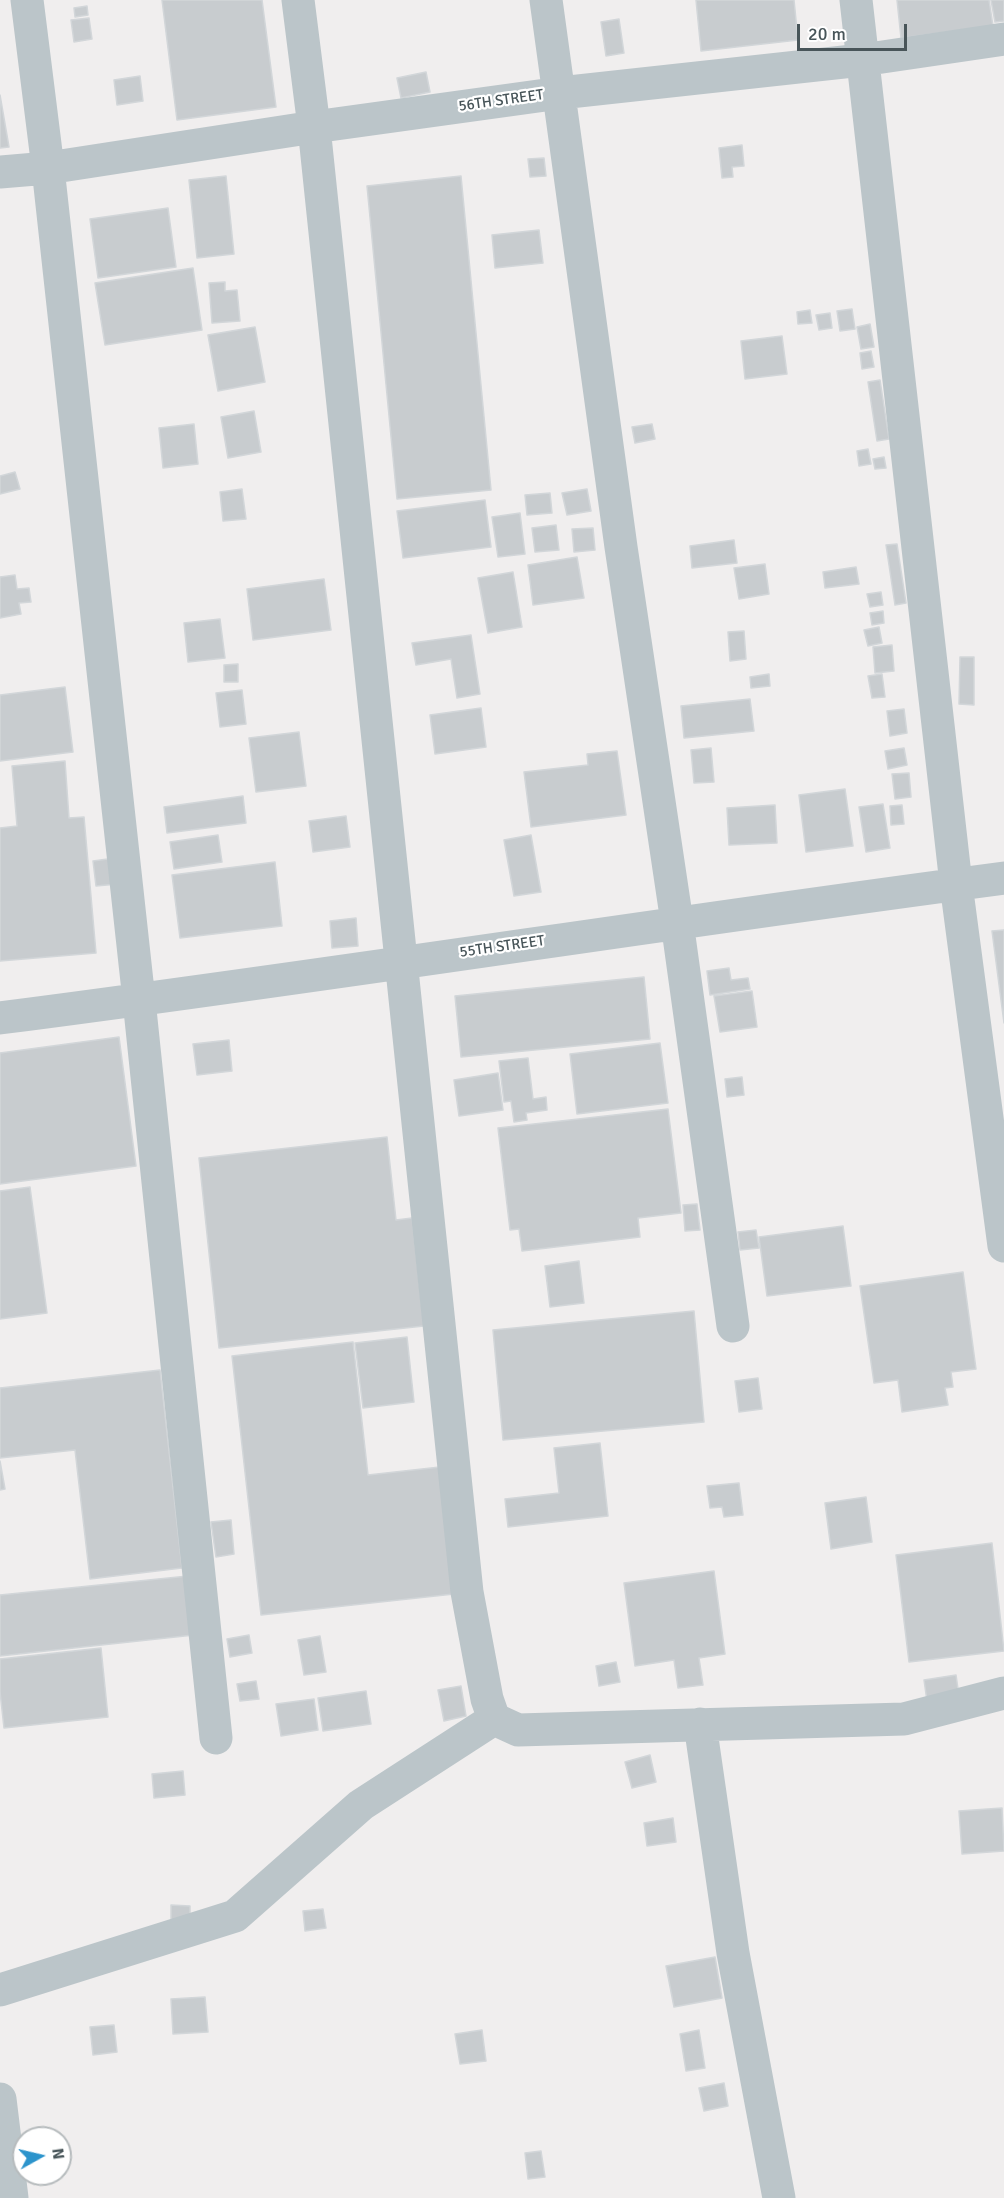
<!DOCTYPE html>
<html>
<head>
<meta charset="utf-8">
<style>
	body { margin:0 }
	#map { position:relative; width:1004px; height:2198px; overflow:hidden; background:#f0eeee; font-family:Signika,sans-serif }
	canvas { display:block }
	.north { position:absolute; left:12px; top:2126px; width:60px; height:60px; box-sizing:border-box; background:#fff; border:2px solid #b6bbbd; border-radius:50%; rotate:82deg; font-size:16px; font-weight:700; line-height:24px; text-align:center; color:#485559 }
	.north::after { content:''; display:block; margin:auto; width:21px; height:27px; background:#2c94cc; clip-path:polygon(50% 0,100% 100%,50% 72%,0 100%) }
	.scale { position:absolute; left:797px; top:24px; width:110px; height:27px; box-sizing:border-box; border:3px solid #485559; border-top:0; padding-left:8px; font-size:18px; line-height:21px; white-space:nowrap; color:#485559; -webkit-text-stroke:4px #fff; paint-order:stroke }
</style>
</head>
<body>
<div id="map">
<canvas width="1004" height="2198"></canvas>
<div class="north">N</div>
<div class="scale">20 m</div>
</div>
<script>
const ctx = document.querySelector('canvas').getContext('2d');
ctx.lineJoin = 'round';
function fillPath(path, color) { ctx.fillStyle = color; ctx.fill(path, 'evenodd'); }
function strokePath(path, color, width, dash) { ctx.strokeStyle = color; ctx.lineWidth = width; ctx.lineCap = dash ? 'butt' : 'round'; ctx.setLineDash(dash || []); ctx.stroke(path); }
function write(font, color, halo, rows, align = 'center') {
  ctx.font = font + ' Signika,sans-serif'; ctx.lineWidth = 4.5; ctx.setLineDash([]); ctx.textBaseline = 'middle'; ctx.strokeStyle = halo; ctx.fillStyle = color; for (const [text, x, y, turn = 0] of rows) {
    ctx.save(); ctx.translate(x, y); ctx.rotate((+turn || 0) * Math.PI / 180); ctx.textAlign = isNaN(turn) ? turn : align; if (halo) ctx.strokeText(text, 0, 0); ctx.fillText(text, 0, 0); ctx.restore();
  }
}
const building = new Path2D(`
	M162,0h100l14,107 -99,13z
	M696,0h98l4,40 -97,11z
	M897,0h92l4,26 -92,12z
	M991,0h13v21l-9,1z
	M87,6l1,9 -13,2 -1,-9z
	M89,18l3,21 -18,3 -3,-22z
	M619,19l5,34 -18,3 -5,-34z
	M426,72l4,20 -29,6 -4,-20z
	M140,76l3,25 -26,4 -3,-25z
	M0,95l9,52 -9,1z
	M742,145l2,21 -12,1 1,10 -11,1 -3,-30z
	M544,158l2,18 -16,1 -2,-18z
	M226,176l8,78 -37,4 -8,-78z
	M461,176l30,314 -94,9 -30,-313z
	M168,208l8,59 -78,11 -8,-59z
	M539,230l4,33 -48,5 -3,-33z
	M193,268l9,62 -97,15 -10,-62z
	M225,282v9l12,-1 3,31 -28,2 -3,-40z
	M852,309l3,20 -15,2 -3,-20z
	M810,310l2,13 -14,1 -1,-12z
	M830,313l2,15 -13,2 -3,-15z
	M870,324l4,23 -13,2 -4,-22z
	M255,327l10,55 -47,9 -10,-56z
	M782,336l5,38 -42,5 -4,-38z
	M871,351l3,16 -12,2 -2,-16z
	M880,380l9,59 -12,2 -9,-59z
	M254,411l7,41 -33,6 -7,-41z
	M194,424l4,40 -35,4 -4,-40z
	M652,424l3,15 -20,4 -3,-16z
	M868,449l3,15 -12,2 -2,-15z
	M884,457l2,11 -11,1 -2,-10z
	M15,472l5,17 -20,5v-18z
	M242,489l4,30 -23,2 -3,-29z
	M587,489l4,22 -24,4 -5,-22z
	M550,493l2,20 -25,2 -2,-20z
	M485,500l6,47 -88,11 -6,-47z
	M520,513l5,41 -27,3 -6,-40z
	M556,525l3,25 -24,2 -3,-24z
	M593,528l2,22 -21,2 -2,-23z
	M734,540l3,23 -45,5 -2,-22z
	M897,544l9,59 -11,2 -9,-60z
	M577,557l7,41 -51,7 -5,-40z
	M765,564l4,30 -30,5 -5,-31z
	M856,567l3,17 -34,4 -2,-16z
	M513,572l9,55 -34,6 -10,-55z
	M15,575l2,14 12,-1 2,14 -12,1 2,11 -21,4v-41z
	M324,579l7,51 -78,10 -6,-51z
	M881,592l2,13 -13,2 -3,-13z
	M883,611l1,12 -12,2 -2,-12z
	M220,619l5,39 -37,4 -4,-39z
	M879,627l3,16 -14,3 -4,-16z
	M744,631l2,28 -16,2 -2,-29z
	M471,635l9,59 -23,4 -6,-39 -35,6 -4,-22z
	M892,645l2,26 -19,2 -2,-26z
	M960,657h14v48l-15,-1z
	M238,664v18h-14v-17z
	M769,674l1,12 -19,2 -1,-11z
	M882,674l3,23 -13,1 -4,-22z
	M65,687l8,65 -73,9v-66z
	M242,690l4,34 -26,3 -4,-34z
	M750,699l4,32 -70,7 -3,-32z
	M481,708l5,39 -51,7 -5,-39z
	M904,709l3,24 -17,3 -3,-25z
	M299,732l7,54 -50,6 -7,-54z
	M711,748l3,34 -20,1 -3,-33z
	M904,748l3,17 -19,4 -3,-18z
	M617,751l9,64 -95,12 -7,-55 64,-7 -1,-11z
	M65,761l4,57 15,-1 12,136 -96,8v-133l17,-2 -5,-60z
	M909,773l2,24 -16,2 -3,-25z
	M845,789l8,57 -47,6 -7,-57z
	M243,796l3,27 -79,10 -3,-26z
	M883,804l7,44 -24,4 -7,-45z
	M775,805l2,38 -48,2 -2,-37z
	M902,805l2,19 -13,1 -1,-19z
	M346,816l4,31 -37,5 -4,-31z
	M218,835l4,27 -48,7 -4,-27z
	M531,835l10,57 -27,4 -10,-56z
	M115,858l3,26 -22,2 -3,-25z
	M275,862l7,64 -102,12 -8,-63z
	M356,918l2,28 -26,2 -2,-27z
	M1004,930v93l-12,-92z
	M729,968l2,12 17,-2 2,11 -40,6 -3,-24z
	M644,977l6,62 -189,18 -6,-61z
	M752,991l5,36 -37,5 -6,-36z
	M119,1037l17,129 -136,18v-131z
	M229,1040l3,31 -35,4 -4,-31z
	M660,1043l8,60 -91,11 -7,-60z
	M528,1058l5,41 13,-2 1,13 -21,3 1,7 -13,2 -3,-21 -7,1 -5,-41z
	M498,1073l5,37 -44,6 -5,-36z
	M742,1077l2,18 -17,2 -2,-18z
	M668,1109l13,104 -43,5 2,19 -118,14 -3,-22 -9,1 -12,-102z
	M387,1137l9,83 16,-2 12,108 -205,22 -20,-190z
	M30,1187l17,126 -47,6v-128z
	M697,1204l3,26 -15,1 -2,-26z
	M843,1226l8,60 -84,10 -8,-59z
	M756,1230l3,18 -19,2 -2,-18z
	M579,1261l5,42 -34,4 -5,-41z
	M963,1272l13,97 -25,3 2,15 -8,1 3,17 -46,7 -4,-32 -24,3 -14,-97z
	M694,1311l10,111 -201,18 -10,-110z
	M407,1337l7,65 -51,6 -8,-65z
	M353,1342l15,133 72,-8 14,127 -193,21 -29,-259z
	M160,1370l22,198 -92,11 -15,-129 -75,8v-70z
	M758,1378l4,31 -23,3 -4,-31z
	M600,1443l8,73 -100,11 -3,-28 54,-6 -5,-45z
	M0,1461l5,28 -5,1z
	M739,1483l4,32 -19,2 -2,-10 -12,1 -3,-22z
	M866,1497l6,45 -41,7 -6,-46z
	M231,1520l3,34 -18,3 -5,-35z
	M992,1543l12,108 -95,11 -13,-107z
	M714,1571l11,83 -26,4 4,27 -25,3 -4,-28 -39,6 -11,-83z
	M188,1576l6,59 -194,21v-61z
	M249,1635l3,18 -22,4 -3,-18z
	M320,1636l6,36 -22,3 -6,-35z
	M101,1648l7,69 -104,11 -4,-36v-33z
	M616,1662l4,20 -21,4 -3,-20z
	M956,1675l3,21 -32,5 -3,-21z
	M256,1681l3,18 -19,2 -3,-17z
	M461,1686l5,30 -22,5 -6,-31z
	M366,1691l5,33 -48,7 -5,-33z
	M314,1699l4,31 -37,6 -5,-32z
	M650,1755l6,27 -24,6 -7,-26z
	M183,1771l2,24 -31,3 -2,-24z
	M1002,1808l2,43 -42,3 -3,-43z
	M673,1818l3,24 -29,4 -3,-23z
	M171,1905l19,1v15l-19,-1z
	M323,1909l3,19 -21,3 -2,-20z
	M715,1957l7,41 -48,9 -8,-41z
	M205,1997l3,35 -35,2 -2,-35z
	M114,2025l3,27 -24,3 -3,-28z
	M482,2030l4,31 -26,3 -5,-30z
	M699,2030l6,38 -19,3 -6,-37z
	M724,2083l4,23 -24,5 -5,-23z
	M541,2151l4,26 -17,2 -3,-26z`);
const street = new Path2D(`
	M27,0l21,168 91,832 77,738
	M298,0l16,127 153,1465 20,107 7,20 24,11 386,-11 100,-26
	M546,0l75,547 56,375 56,404
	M856,0l100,884 48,362
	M0,172l48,-4 266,-41 246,-34 302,-33 142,-21
	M0,1018c335,-43 669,-96 1004,-140
	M700,1724l33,229 46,245
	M0,1990l235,-74 126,-111 133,-86
	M0,2099l12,99`);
const streetNames = [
	["56TH STREET",501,101,-8],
	["55TH STREET",502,947,-8]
];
fillPath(building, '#c8cccf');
strokePath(building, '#d2d6d9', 1.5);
strokePath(street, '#bbc5c9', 33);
write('15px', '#485559', '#fff', streetNames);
</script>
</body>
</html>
